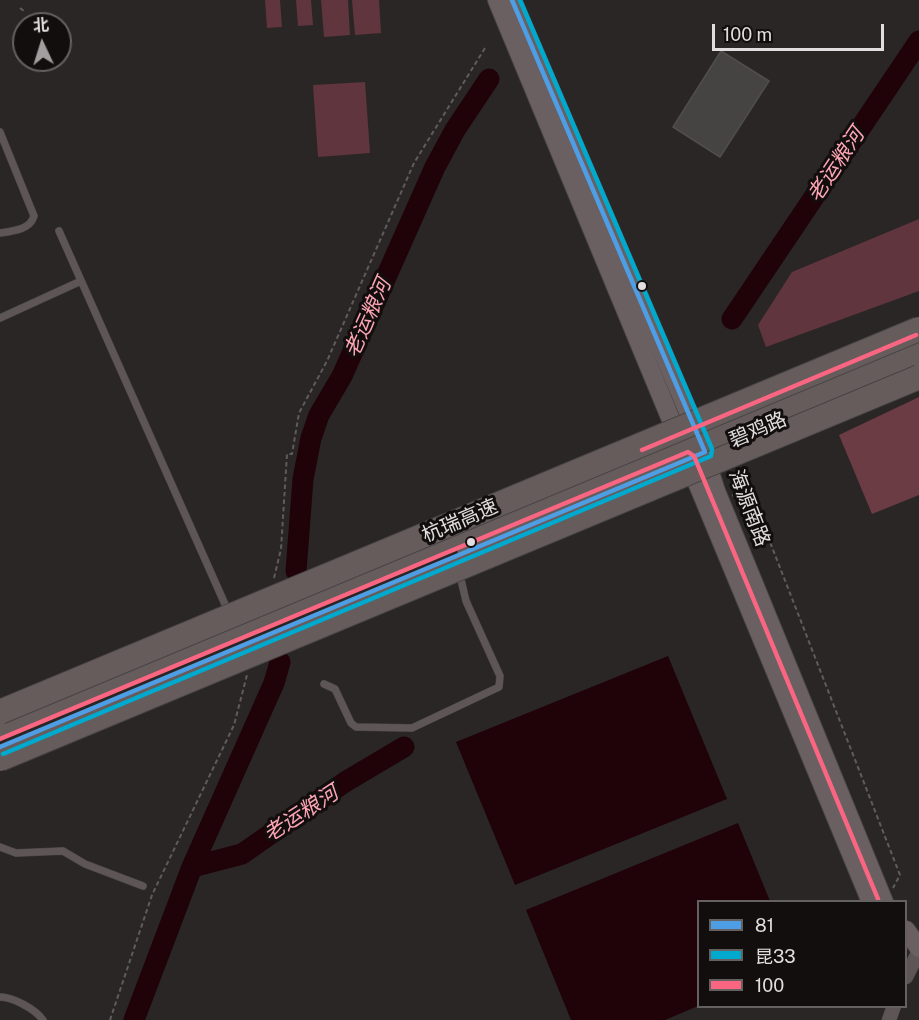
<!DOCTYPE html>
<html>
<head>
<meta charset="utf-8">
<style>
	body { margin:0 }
	#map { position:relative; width:919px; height:1020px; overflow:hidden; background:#2a2626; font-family:"Public Sans","Noto Sans SC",sans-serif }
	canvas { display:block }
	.legend { position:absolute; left:697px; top:900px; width:210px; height:108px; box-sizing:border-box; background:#120e0e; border:2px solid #656161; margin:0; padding:8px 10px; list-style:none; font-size:18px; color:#e2ddde }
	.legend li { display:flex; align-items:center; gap:12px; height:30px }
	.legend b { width:30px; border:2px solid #656161 }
	.north { position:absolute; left:12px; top:12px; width:60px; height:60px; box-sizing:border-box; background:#120e0e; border:2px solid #656161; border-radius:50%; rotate:356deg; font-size:16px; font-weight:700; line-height:24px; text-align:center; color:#e2ddde }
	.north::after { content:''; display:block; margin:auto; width:21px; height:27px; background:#a29d9e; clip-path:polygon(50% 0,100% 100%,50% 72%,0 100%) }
	.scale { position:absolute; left:712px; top:24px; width:172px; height:27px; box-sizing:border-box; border:3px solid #e2ddde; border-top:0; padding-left:8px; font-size:18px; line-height:21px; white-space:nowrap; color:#e2ddde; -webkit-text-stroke:4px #120e0e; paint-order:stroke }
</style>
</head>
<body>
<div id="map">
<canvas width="919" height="1020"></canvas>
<ul class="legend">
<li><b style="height:8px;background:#4d9ee5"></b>81</li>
<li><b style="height:8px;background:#00a9ce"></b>昆33</li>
<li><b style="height:8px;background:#fa6682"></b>100</li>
</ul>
<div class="north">北</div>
<div class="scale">100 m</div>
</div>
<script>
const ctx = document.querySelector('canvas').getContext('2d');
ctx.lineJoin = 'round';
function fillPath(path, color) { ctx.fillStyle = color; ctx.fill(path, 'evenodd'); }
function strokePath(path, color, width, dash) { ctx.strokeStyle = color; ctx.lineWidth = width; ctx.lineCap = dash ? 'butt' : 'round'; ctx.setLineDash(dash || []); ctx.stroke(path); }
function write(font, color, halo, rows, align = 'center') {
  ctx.font = font + ' "Public Sans","Noto Sans SC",sans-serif'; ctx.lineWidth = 6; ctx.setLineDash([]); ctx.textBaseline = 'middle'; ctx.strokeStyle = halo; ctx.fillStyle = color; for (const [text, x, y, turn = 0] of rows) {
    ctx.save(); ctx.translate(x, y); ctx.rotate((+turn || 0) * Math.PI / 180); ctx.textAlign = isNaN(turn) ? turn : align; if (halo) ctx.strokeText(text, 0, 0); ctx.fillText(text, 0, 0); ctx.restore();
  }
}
const green = new Path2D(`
	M265,0h15l2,27 -15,1z
	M296,0h15l2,25 -15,1z
	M321,0h27l2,35 -26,2z
	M352,0h27l2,33 -26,2z
	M365,82l5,71 -52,4 -5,-72z
	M919,219v72l-153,56 -8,-22 34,-53z`);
const forest = new Path2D(`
	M919,397v98l-47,19 -33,-79z`);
const water = new Path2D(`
	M668,656l59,143 -212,86 -59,-143z
	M738,823l32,78 -72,1v104l-33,14h-94l-45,-110z`);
const river = new Path2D(`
	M732,319l187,-278
	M296,571l7,-92 8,-41 8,-23 23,-39 93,-209 20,-37 34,-51
	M192,867l50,-13 103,-72 59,-35
	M134,1020l58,-153 82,-184 6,-21`);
const building = new Path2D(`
	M721,51l48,30 -49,76 -47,-30z`);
const path = new Path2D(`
	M20,8l4,3
	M732,495l22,6 146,374 -7,13
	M274,578l7,-29 6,-95h5l7,-41 28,-52 87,-198 71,-115
	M110,1020l42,-125 82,-170 13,-50`);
const lane = new Path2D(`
	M0,132l34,84c-4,14 -21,15 -34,17
	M59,231l169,380
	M0,318l81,-37
	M324,684l11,5 16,34 5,4 56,1 87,-41 1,-11 -34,-75 -7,-30
	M0,847l16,6 47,-2 22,13 58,22
	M0,997c13,0 35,12 43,23`);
const street = new Path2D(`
	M906,977l13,-26
	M889,1020l5,-14`);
const secondary = new Path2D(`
	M497,0l374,902
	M512,0l186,435 18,56 168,411
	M906,930l13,18`);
const highway = new Path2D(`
	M470,551l449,-188
	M0,725l919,-383`);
const highwayBridge = new Path2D(`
	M0,712l919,-383
	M0,759l919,-382`);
const bus1 = new Path2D(`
	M0,747l705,-295 -193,-452`);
const bus2 = new Path2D(`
	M3,754l708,-298 1,-7 -192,-449`);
const bus3 = new Path2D(`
	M642,450l274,-115
	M0,739l688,-287 6,4 184,443`);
const markers = [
	[642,286,5,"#e2ddde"],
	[471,542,5,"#e2ddde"]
];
const streetNames = [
	["碧鸡路",758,430,-23],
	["海源南路",749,508,69],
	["杭瑞高速",460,521,-23]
];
const waterNames = [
	["老运粮河",836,165,-56],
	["老运粮河",368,318,-66],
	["老运粮河",301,814,-33]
];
fillPath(green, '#61353d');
fillPath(forest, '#6c3c45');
fillPath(water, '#1f0309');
strokePath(river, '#1f0309', 21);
fillPath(building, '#464343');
strokePath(building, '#504d4d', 1.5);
strokePath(lane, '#474444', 8);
strokePath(street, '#474444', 15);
strokePath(secondary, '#474444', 20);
strokePath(highway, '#474444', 26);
strokePath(path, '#605b5c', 2, [4.5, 3]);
strokePath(lane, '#5e5656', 7);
strokePath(street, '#5e5656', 14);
strokePath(secondary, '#6a6062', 18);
strokePath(highway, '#665c5c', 24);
strokePath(highwayBridge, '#474444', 26, []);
strokePath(highwayBridge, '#665c5c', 24);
strokePath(bus1, '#4d9ee5', 4.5);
strokePath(bus2, '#00a9ce', 4.5);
strokePath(bus3, '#fa6682', 4.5);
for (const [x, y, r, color] of markers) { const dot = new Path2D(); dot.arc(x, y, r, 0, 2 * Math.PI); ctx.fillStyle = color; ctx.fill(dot); strokePath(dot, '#120e0e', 2); }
write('20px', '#e2ddde', '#120e0e', streetNames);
write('italic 21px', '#fda5b4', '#120e0e', waterNames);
</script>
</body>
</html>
